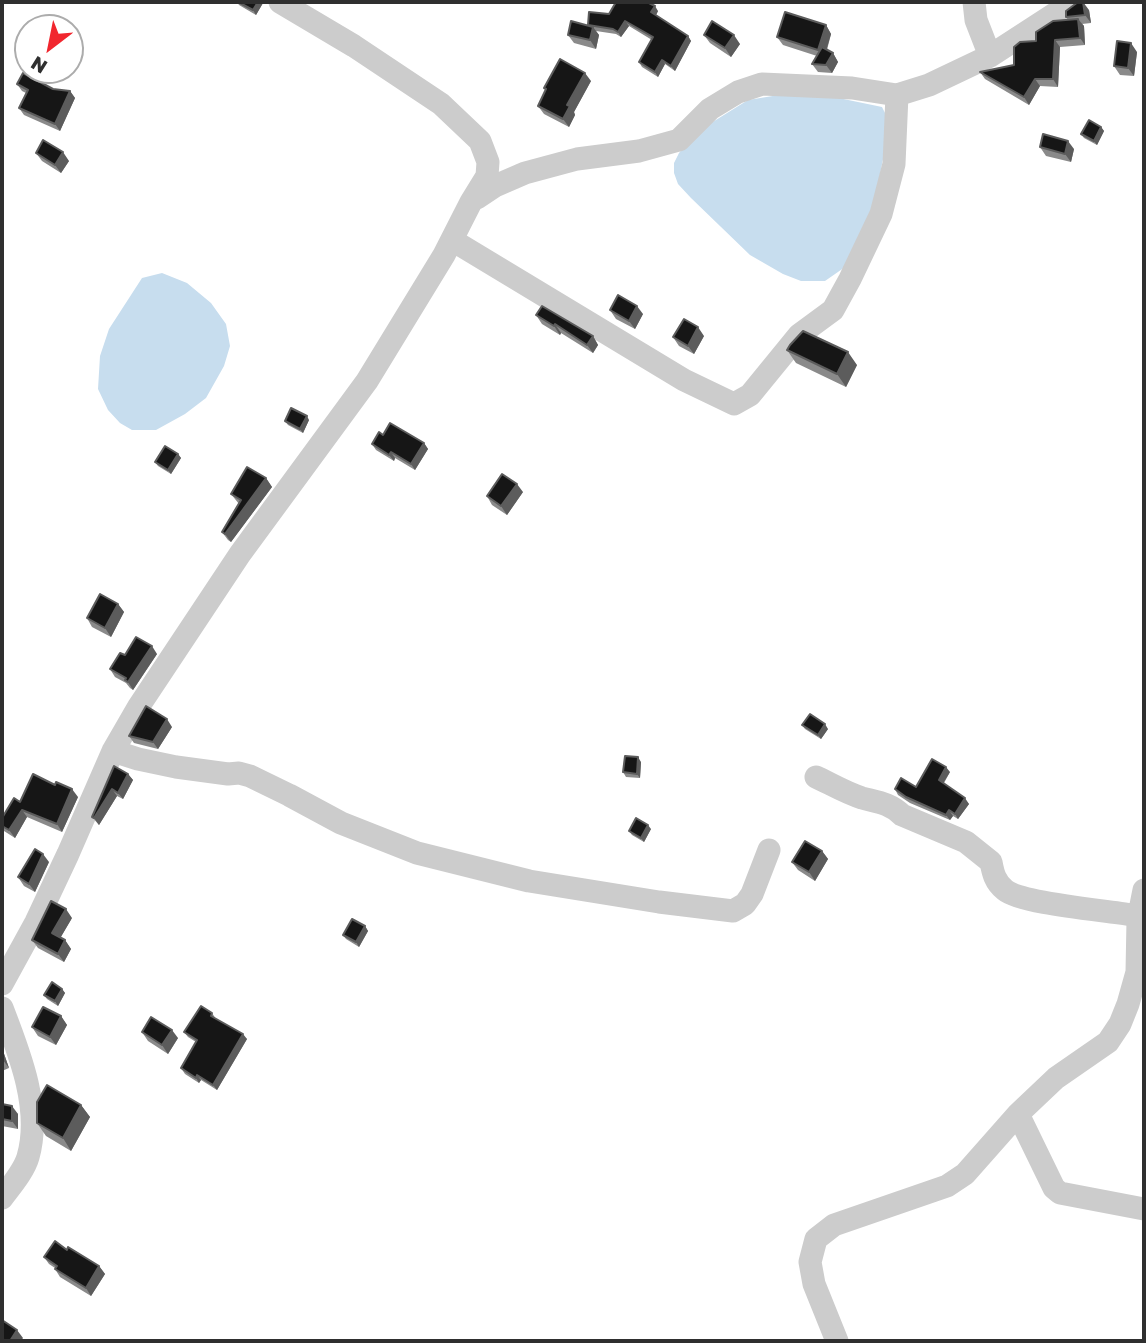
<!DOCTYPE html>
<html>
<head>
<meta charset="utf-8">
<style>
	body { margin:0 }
	#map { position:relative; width:1146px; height:1343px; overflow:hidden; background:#fff; font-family:"Golos Text",sans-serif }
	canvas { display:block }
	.frame { position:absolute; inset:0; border:4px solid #2f2f2f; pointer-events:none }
	.north { position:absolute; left:14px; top:14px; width:70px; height:70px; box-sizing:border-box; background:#fff; border:2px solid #acacac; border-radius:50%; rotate:212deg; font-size:19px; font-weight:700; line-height:28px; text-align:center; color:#2f2f2f }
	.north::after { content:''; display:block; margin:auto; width:24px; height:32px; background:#f1262e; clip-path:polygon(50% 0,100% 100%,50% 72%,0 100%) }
</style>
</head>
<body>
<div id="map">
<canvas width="1146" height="1343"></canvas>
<div class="frame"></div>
<div class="north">N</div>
</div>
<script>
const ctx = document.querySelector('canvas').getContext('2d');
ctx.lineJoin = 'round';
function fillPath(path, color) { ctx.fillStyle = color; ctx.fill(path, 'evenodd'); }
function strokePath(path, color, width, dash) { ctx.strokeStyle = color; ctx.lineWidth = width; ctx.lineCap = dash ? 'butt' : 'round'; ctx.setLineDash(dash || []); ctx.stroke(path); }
const water = new Path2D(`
	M785,94l44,2 53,11 8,16 -4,22 -14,68 -24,52 -23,16h-24l-18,-7 -33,-19 -59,-57 -13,-14 -4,-11v-10l5,-10 11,-13 21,-17 37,-23z
	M162,273l25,10 24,20 15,21 4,22 -6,20 -18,32 -21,16 -29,16h-24l-12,-7 -12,-13 -10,-21 2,-33 9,-27 33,-51z`);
const minor = new Path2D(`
	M974,2l2,18 14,36
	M477,198l18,-12 30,-13 52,-14 62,-8 40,-11 31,-31 28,-17 24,-8 90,4 45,7 32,-10 61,-29 83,-54
	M452,240l232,140 50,24 16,-9 49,-60 34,-25 17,-31 31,-65 13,-50 3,-69
	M113,751l25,8 38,8 52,7 11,-1 11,3 39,19 52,28 76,30 112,28 130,21 74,9 12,-7 7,-10 17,-44
	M816,777c15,7 30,16 46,21 15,4 28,5 40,17l64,27 25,20c2,11 4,20 14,28 17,14 100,20 127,25l6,5 -1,52 -9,32 -8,20 -12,18 -52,36 -38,36 -53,60 -18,12 -113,39 -18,14 -6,23 4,22 23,57
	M1138,920l6,-30
	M2,984l34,-62 32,-68 45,-103 26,-45 101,-152 127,-173 77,-126 27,-53 16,-26 1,-14 -8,-21 -39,-37 -87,-58 -74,-44
	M2,1008c17,44 40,101 26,149 -4,14 -17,29 -26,41
	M1018,1114l36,74 6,5 84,16`);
const wall = new Path2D(`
	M237,2h25l1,1 -7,12 -17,-10z
	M1089,10l2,13 -9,1 2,2 1,19 -25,2 -2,40 -18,-1 -11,19 -44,-26 -5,-7 34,-7 22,-24 32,-21 -2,-3z
	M658,11l-2,4 32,21 3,5 -16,30 -10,-7 -7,13 -16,-10 -3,-5 13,-22 -23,-14 -8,11 -5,-3 -20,-3 3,4 -3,14 -22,-6 -6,-8 41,-21z
	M826,25l5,9 -4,16 6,3 5,9 -6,11 -14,-1 -6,-8 5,-8 -34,-11 -6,-8z
	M704,35l36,9 -9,13 -21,-14z
	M1137,52l-3,24 -14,-1 -6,-9z
	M591,81l-17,31 1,3 -6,12 -25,-13 -6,-8 8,-15 -2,-3z
	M17,84l53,7 5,7 -15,33 -36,-16 -5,-7 7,-15 -4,-2z
	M1101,127l3,4 -7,14 -13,-7 -3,-4z
	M1040,147l34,2 -3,13 -25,-6z
	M36,153l33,8 -8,12 -19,-12z
	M610,310l33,4 -8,15 -19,-10z
	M536,315l57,21 5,9 -5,8 -32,-20 -1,2 -18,-11z
	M704,336l-10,18 -15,-8 -6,-9z
	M787,350l70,15 -11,22 -50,-24z
	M309,420l-6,13 -15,-8 -3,-4z
	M383,435l41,8 4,6 -13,21 -20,-12 -1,3 -18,-11 -4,-6z
	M178,454l3,4 -10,16 -13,-8 -3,-4z
	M266,478l6,9 -41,55 -3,-2 -6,-8 17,-28 -8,-10z
	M523,492l-16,23 -15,-10 -5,-9z
	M118,604l6,8 -13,25 -19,-10 -5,-9z
	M157,654l-24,36 -3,-2 -4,-5 -11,-6 -5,-8 15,-14z
	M802,725l26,4 -7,10 -16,-10z
	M172,727l-14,22 -24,-6 -5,-7z
	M641,762l-1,16 -14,-1 -3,-5z
	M114,766l14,8 5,6 -10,19 -6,-3 -18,29 -7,-8z
	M950,772l-6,11 25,21 -11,15 -5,-3 -3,4 -40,-17 -12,-8 -3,-6 21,-2z
	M78,797l-16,35 -35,-15 -12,21 -11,-7 -2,-3v-10l18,-16z
	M651,829l-7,13 -12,-7 -3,-4z
	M822,851l6,8 -13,22 -17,-11 -6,-8z
	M49,862l-14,30 -11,-6 -6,-9z
	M72,918l-12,20 5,2 6,9 -7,13 -26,-14 -6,-8z
	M365,926l3,5 -9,16 -13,-8 -3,-4z
	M62,989l3,4 -7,13 -11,-7 -3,-4z
	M212,1013l4,6 31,20 -30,51 -16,-10 -2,3 -14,-9 -4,-6 15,-26 -8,-5 -4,-5z
	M61,1016l6,9 -11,20 -18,-9 -6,-9z
	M142,1032l36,6 -10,16 -20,-13z
	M2,1048l7,20 -7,3z
	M2,1104l16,10v15l-16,-3z
	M81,1105l9,12 -19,34 -25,-15 -9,-13z
	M44,1257l55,9 6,8 -14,22 -31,-19 -5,-8v-1l-6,-4z`);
const shadedWall = new Path2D(`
	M258,2h4l1,1 -7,12 -3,-5z
	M1083,2l6,8 2,13 -6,-8z
	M655,6l3,5 -3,6 -4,-5z
	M1078,19l6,7 1,19 -5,-7z
	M625,21l4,5 -8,11 -3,-5z
	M826,25l5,9 -7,24 -6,-8z
	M593,27l6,8 -3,14 -6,-9z
	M734,35l6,9 -9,13 -6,-9z
	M688,36l3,5 -16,30 -4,-5z
	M1055,40l5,7 -2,40 -5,-8z
	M1131,43l6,9 -3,24 -6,-8z
	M833,53l5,9 -6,11 -6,-8z
	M662,60l3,4 -7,13 -3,-5z
	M585,73l6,8 -17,31 1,3 -6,12 -6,-8 4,-14z
	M1035,79l5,7 -11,19 -5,-8z
	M70,91l5,7 -15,33 -5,-7z
	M1101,127l3,4 -7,14 -3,-4z
	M1068,141l6,8 -3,13 -6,-8z
	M63,152l6,9 -8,12 -6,-8z
	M637,306l6,8 -8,15 -6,-8z
	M555,324l6,9 -1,2 -6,-9z
	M698,327l6,9 -10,18 -6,-8z
	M593,336l5,9 -5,8 -6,-8z
	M848,352l9,13 -11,22 -9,-13z
	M307,416l2,4 -6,13 -3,-4z
	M424,443l4,6 -13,21 -4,-6z
	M391,452l4,6 -1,3 -5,-6z
	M178,454l3,4 -10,16 -3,-4z
	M266,478l6,9 -41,55 -6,-8z
	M517,484l6,8 -16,23 -6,-9z
	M118,604l6,8 -13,25 -6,-9z
	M152,646l5,8 -24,36 -5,-8z
	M167,719l5,8 -14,22 -5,-7z
	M825,724l3,5 -7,10 -3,-4z
	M638,757l3,5 -1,16 -3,-4z
	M946,767l4,5 -8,13 -3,-5z
	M128,774l5,6 -10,19 -5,-6z
	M72,789l6,8 -16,35 -5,-8z
	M112,789l5,7 -18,29 -5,-7z
	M965,798l4,6 -11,15 -3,-5z
	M22,810l5,7 -12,21 -6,-8z
	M949,810l4,6 -3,4 -4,-5z
	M648,825l3,4 -7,13 -3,-4z
	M822,851l6,8 -13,22 -6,-9z
	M43,854l6,8 -14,30 -6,-8z
	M66,909l6,9 -14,24 -6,-9z
	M365,926l3,5 -9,16 -3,-5z
	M65,940l6,9 -7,13 -6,-8z
	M62,989l3,4 -7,13 -3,-5z
	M61,1016l6,9 -11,20 -6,-8z
	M172,1030l6,8 -10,16 -6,-9z
	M243,1034l4,5 -30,51 -4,-5z
	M2,1048l7,20 -6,-8z
	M197,1075l4,5 -2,3 -3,-5z
	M81,1105l9,12 -19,34 -8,-13z
	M12,1106l6,8v15l-6,-8z
	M99,1266l6,8 -14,22 -5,-8z
	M17,1330l6,8 -2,3h-11z`);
const building = new Path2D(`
	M238,2h20l-5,8z
	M616,2h31l8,4 -4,6 37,24 -17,30 -9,-6 -7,12 -16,-10 14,-25 -28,-16 -7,11 -5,-3 -25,-4 1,-13 20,2z
	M1078,2h5l2,13 -19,2v-6z
	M785,12l41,13 -8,25 -41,-13z
	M1078,19l2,19 -25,2 -2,39h-18l-11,18 -44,-25 34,-7v-18l6,-5 16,-1v-9l17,-11z
	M571,21l22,6 -3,13 -22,-5z
	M712,21l22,14 -9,13 -21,-13z
	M1117,41l14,2 -3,25 -14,-2z
	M822,47l11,6 -7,12 -14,-1z
	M560,59l25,14 -18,32 3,1 -7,13 -25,-13 8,-17 -2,-1z
	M23,73l30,16 17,2 -15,33 -36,-16 9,-18 -11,-6z
	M1089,120l12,7 -7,14 -13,-7z
	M1043,134l25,7 -3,13 -25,-7z
	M43,140l20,12 -8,13 -19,-12z
	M618,295l19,11 -8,15 -19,-11z
	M542,306l51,30 -6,9 -32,-21 -1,2 -18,-11z
	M684,319l14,8 -10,19 -15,-9z
	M803,331l45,21 -11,22 -50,-24 3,-5z
	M291,408l16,8 -7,13 -15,-8z
	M390,423l34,20 -13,21 -20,-12 -2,3 -17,-11 7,-12 4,3z
	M165,446l13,8 -10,16 -13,-8z
	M247,467l19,11 -41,56 -3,-2 19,-32 -10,-6z
	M502,474l15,10 -16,22 -14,-10z
	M100,594l18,10 -13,24 -18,-10z
	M136,637l16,9 -24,36 -3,-2 1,-2 -16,-9 10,-16 5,2z
	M146,706l21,13 -14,23 -24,-6z
	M810,714l15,10 -7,11 -16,-10z
	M625,756l13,1 -1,17 -14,-2z
	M932,759l14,8 -7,13 26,18 -10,16 -6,-4 -3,5 -40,-18 -11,-8 6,-11 15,9z
	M114,766l14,8 -10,19 -6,-4 -18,29 -2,-1z
	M33,774l22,11 1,-3 16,7 -15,35 -35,-14 -13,20 -7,-4v-8l12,-20 6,4z
	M636,818l12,7 -7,13 -12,-7z
	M805,841l17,10 -13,21 -17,-10z
	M35,849l8,5 -14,30 -11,-7z
	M51,901l15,8 -14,24 13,7 -7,14 -26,-14z
	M352,919l13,7 -9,16 -13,-7z
	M52,982l10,7 -7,12 -11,-6z
	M201,1006l11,7 -1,3 32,18 -30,51 -16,-10 -1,3 -15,-10 16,-28 -13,-8z
	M43,1007l18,9 -11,21 -18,-10z
	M151,1017l21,13 -10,15 -20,-13z
	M47,1085l34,20 -18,33 -26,-15v-21z
	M2,1104l10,2v15l-10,-2z
	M55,1241l12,9 1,-3 31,19 -13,22 -31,-19 2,-3 -13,-9z
	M2,1320l15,10 -7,11h-4l-4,-2z`);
fillPath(water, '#c7ddee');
strokePath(minor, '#ccc', 23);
fillPath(wall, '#8a8a8a');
fillPath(shadedWall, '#5c5c5c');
fillPath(building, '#161616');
strokePath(building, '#5c5c5c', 2);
</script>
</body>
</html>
